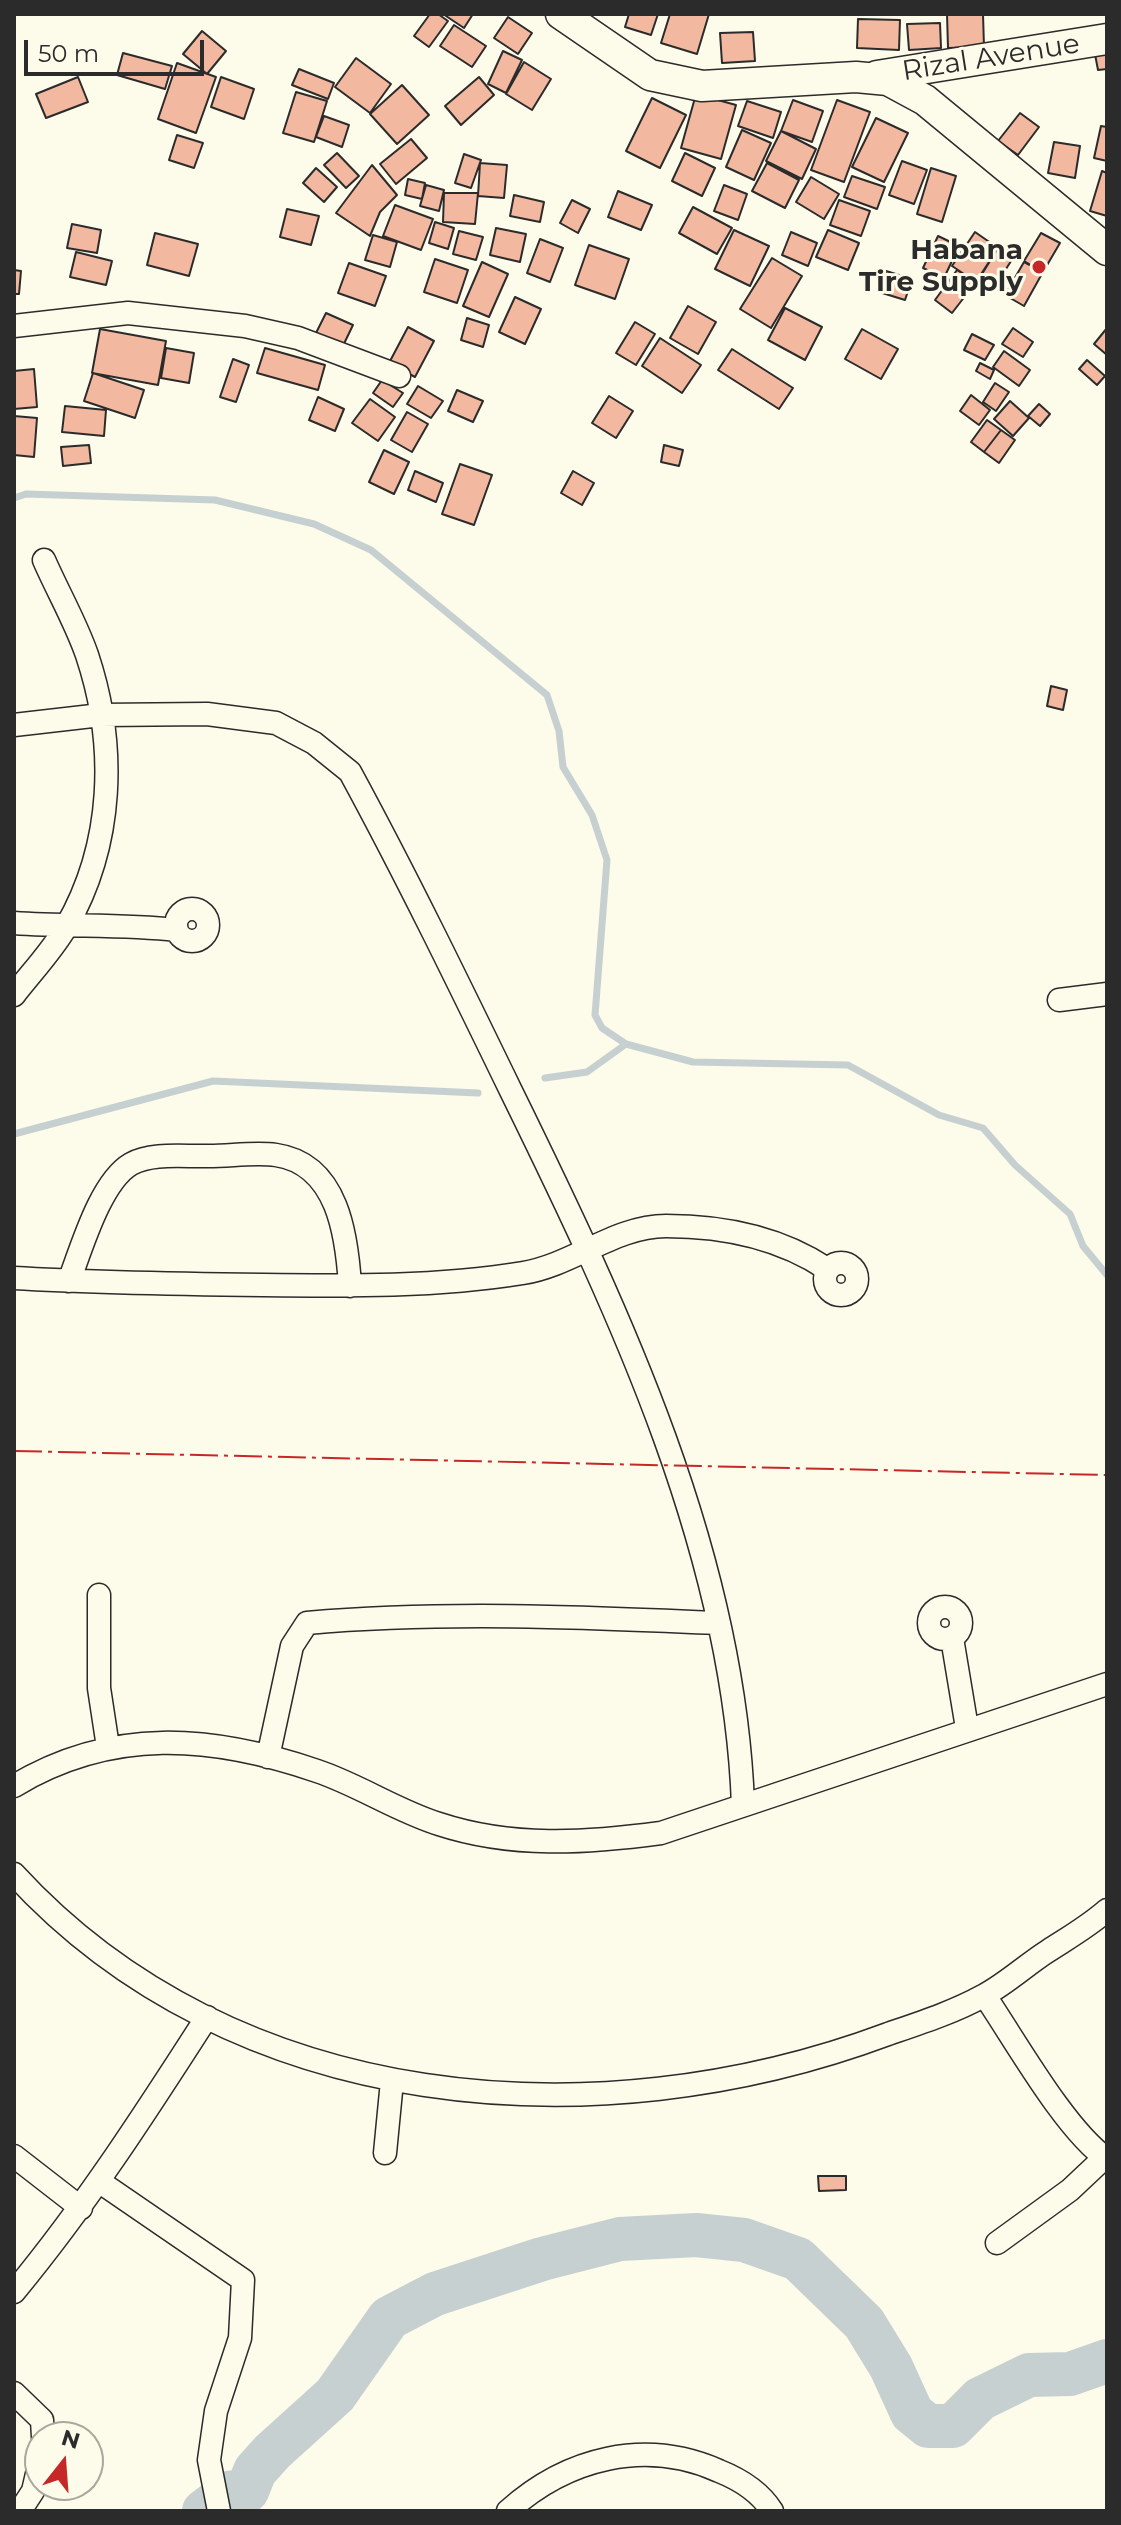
<!DOCTYPE html>
<html>
<head>
<meta charset="utf-8">
<style>
	body { margin:0 }
	#map { position:relative; width:1121px; height:2525px; overflow:hidden; background:#fdfbea; font-family:Montserrat,sans-serif }
	canvas { display:block }
	.frame { position:absolute; inset:0; border:16px solid #2b2b2b; pointer-events:none }
	.north { position:absolute; left:24px; top:2421px; width:80px; height:80px; box-sizing:border-box; background:#fdfbea; border:2px solid #a9a89e; border-radius:50%; rotate:17deg; font-size:22px; font-weight:700; line-height:32px; text-align:center; color:#2b2b2b }
	.north::after { content:''; display:block; margin:auto; width:28px; height:36px; background:#c62828; clip-path:polygon(50% 0,100% 100%,50% 72%,0 100%) }
	.scale { position:absolute; left:24px; top:40px; width:180px; height:36px; box-sizing:border-box; border:4px solid #2b2b2b; border-top:0; padding-left:10px; font-size:24px; line-height:28px; white-space:nowrap; color:#2b2b2b; -webkit-text-stroke:6px #fdfbea; paint-order:stroke }
</style>
</head>
<body>
<div id="map">
<canvas width="1121" height="2525"></canvas>
<div class="frame"></div>
<div class="north">N</div>
<div class="scale">50 m</div>
</div>
<script>
const ctx = document.querySelector('canvas').getContext('2d');
ctx.lineJoin = 'round';
function strokePath(path, color, width, dash) { ctx.strokeStyle = color; ctx.lineWidth = width; ctx.lineCap = dash ? 'butt' : 'round'; ctx.setLineDash(dash || []); ctx.stroke(path); }
function fillPath(path, color) { ctx.fillStyle = color; ctx.fill(path, 'evenodd'); }
function write(font, color, halo, rows, align = 'center') {
  ctx.font = font + ' Montserrat,sans-serif'; ctx.lineWidth = 6; ctx.setLineDash([]); ctx.textBaseline = 'middle'; ctx.strokeStyle = halo; ctx.fillStyle = color; for (const [text, x, y, turn = 0] of rows) {
    ctx.save(); ctx.translate(x, y); ctx.rotate((+turn || 0) * Math.PI / 180); ctx.textAlign = isNaN(turn) ? turn : align; if (halo) ctx.strokeText(text, 0, 0); ctx.fillText(text, 0, 0); ctx.restore();
  }
}
const stream = new Path2D(`
	M14,498l12,-4 189,6 99,24 57,26 176,145 12,36 4,36 29,48 15,45 -12,155 7,13 24,16 67,18 155,3 91,50 44,13 32,37 55,49 13,32 24,29
	M545,1078l42,-6 39,-28
	M14,1134l199,-53 265,12`);
const river = new Path2D(`
	M204,2511l24,-18 19,-2 8,-20 17,-19 63,-57 54,-77 46,-24 107,-35 78,-20 76,-4 48,5 54,19 66,64 27,44 21,46 16,13h25l27,-27 49,-24 41,-1 37,-13`);
const building = new Path2D(`
	M430,14h8l10,7 -19,26 -15,-11z
	M443,14h30l-9,14z
	M629,14h29l-7,21 -26,-8z
	M670,14h39l-12,40 -36,-11z
	M947,14h36l1,33 -36,1z
	M508,17l24,16 -14,21 -24,-16z
	M858,19l42,1 -1,30 -42,-2z
	M940,23l1,25 -32,2 -2,-26z
	M454,25l32,21 -14,21 -32,-21z
	M202,31l24,20 -19,23 -24,-20z
	M753,32l2,29 -33,2 -2,-30z
	M1107,46v23l-9,1 -4,-21z
	M503,51l19,9 -16,33 -18,-9z
	M123,53l49,13 -7,23 -48,-14z
	M356,58l35,26 -21,29 -35,-26z
	M524,62l27,17 -19,31 -26,-16z
	M177,63l39,14 -20,56 -38,-14z
	M299,69l35,14 -6,16 -36,-14z
	M78,77l10,25 -42,16 -10,-24z
	M221,77l33,12 -10,30 -33,-12z
	M479,77l15,18 -33,30 -16,-19z
	M402,85l27,30 -32,29 -27,-30z
	M296,92l31,9 -13,41 -31,-9z
	M696,94l40,11 -15,54 -40,-11z
	M652,98l34,17 -26,53 -34,-17z
	M793,100l30,11 -11,31 -31,-11z
	M837,100l33,12 -26,70 -33,-12z
	M747,101l34,11 -8,26 -35,-12z
	M1020,113l19,14 -21,28 -20,-14z
	M324,116l25,9 -7,22 -26,-10z
	M876,118l32,15 -24,49 -32,-15z
	M1101,126l6,1v34l-13,-3z
	M742,130l29,13 -17,37 -28,-13z
	M781,131l35,18 -14,30 -36,-18z
	M177,135l26,8 -9,25 -25,-8z
	M411,139l16,19 -31,26 -16,-20z
	M1054,142l26,4 -5,32 -27,-5z
	M337,153l22,23 -13,12 -22,-23z
	M685,153l30,15 -13,28 -30,-15z
	M464,154l17,6 -10,28 -16,-5z
	M902,161l25,9 -13,34 -25,-9z
	M480,163l27,2 -3,33 -26,-2z
	M767,163l32,17 -14,28 -33,-17z
	M372,165l25,30 -17,17 -10,24 -34,-23z
	M316,168l21,19 -13,15 -21,-19z
	M931,168l25,8 -14,46 -25,-8z
	M1102,171l5,2v43l-17,-5z
	M852,176l33,11 -8,22 -33,-12z
	M811,177l28,17 -15,25 -28,-17z
	M408,179l17,4 -3,16 -17,-4z
	M426,185l18,5 -5,21 -19,-5z
	M724,185l23,9 -9,26 -24,-9z
	M618,191l34,14 -11,25 -33,-13z
	M444,193h34l-3,31 -32,-2z
	M514,195l30,7 -4,20 -30,-6z
	M572,200l18,9 -12,24 -18,-10z
	M839,200l31,11 -9,25 -31,-11z
	M395,205l38,14 -12,31 -38,-14z
	M693,207l39,21 -15,26 -38,-21z
	M287,209l32,7 -8,29 -31,-8z
	M435,222l19,6 -6,21 -19,-6z
	M72,224l29,6 -4,23 -30,-5z
	M496,228l30,6 -6,28 -30,-7z
	M734,230l35,16 -19,40 -35,-17z
	M828,230l31,13 -11,27 -32,-13z
	M459,231l24,6 -7,23 -23,-6z
	M791,232l26,11 -9,23 -26,-11z
	M975,232l23,16 -22,34 -24,-16z
	M155,233l43,11 -9,32 -42,-11z
	M1041,233l19,10 -17,29 -19,-11z
	M373,235l24,7 -7,25 -25,-7z
	M938,236l21,10 -15,32 -21,-10z
	M540,239l23,9 -13,34 -23,-9z
	M589,245l40,14 -14,40 -40,-14z
	M998,248l15,10 -16,25 -15,-9z
	M76,252l36,9 -6,24 -36,-8z
	M772,258l30,18 -31,52 -31,-19z
	M435,259l33,11 -11,33 -33,-11z
	M482,262l26,12 -19,43 -26,-11z
	M1024,262l19,10 -19,34 -19,-11z
	M349,263l37,13 -11,30 -37,-13z
	M14,270l7,1 -2,23h-5z
	M957,270l19,12 -24,31 -17,-13z
	M886,271l26,8 -7,21 -26,-8z
	M515,297l26,12 -16,35 -26,-12z
	M688,306l28,16 -18,32 -28,-16z
	M785,308l37,19 -17,33 -37,-20z
	M326,313l27,12 -13,27 -27,-13z
	M467,318l22,7 -6,22 -22,-7z
	M635,322l20,12 -19,31 -20,-12z
	M408,327l26,14 -19,36 -26,-14z
	M1013,328l20,14 -10,15 -21,-13z
	M1107,328v27l-13,-11z
	M100,329l66,12 -8,44 -66,-12z
	M862,329l36,20 -17,30 -36,-20z
	M972,334l22,11 -9,15 -21,-10z
	M660,338l41,27 -19,28 -40,-27z
	M166,348l28,5 -5,30 -28,-5z
	M265,348l60,17 -7,25 -61,-17z
	M732,349l61,39 -14,21 -61,-39z
	M1004,351l26,19 -11,16 -26,-19z
	M233,359l16,6 -13,37 -16,-5z
	M1087,360l18,16 -8,9 -18,-16z
	M980,363l14,7 -4,9 -14,-8z
	M34,369l3,38 -23,2v-38z
	M93,373l51,17 -9,28 -51,-17z
	M382,380l21,13 -10,14 -20,-14z
	M995,383l14,9 -13,19 -13,-9z
	M418,386l25,15 -12,17 -24,-14z
	M457,390l26,11 -10,21 -25,-11z
	M971,395l19,15 -11,15 -19,-14z
	M609,396l24,15 -17,27 -24,-15z
	M318,397l26,12 -9,22 -26,-11z
	M370,399l25,18 -17,24 -26,-18z
	M1010,401l19,17 -16,18 -19,-17z
	M1039,404l11,10 -10,12 -12,-10z
	M65,406l41,4 -2,26 -42,-4z
	M407,412l21,12 -16,28 -21,-12z
	M14,416l23,2 -3,39 -20,-2z
	M987,420l14,10 -17,22 -13,-10z
	M1001,430l14,10 -16,23 -15,-11z
	M89,445l2,18 -28,3 -2,-19z
	M664,445l19,5 -4,16 -18,-4z
	M384,450l25,12 -15,32 -25,-12z
	M460,464l32,11 -18,50 -32,-11z
	M415,471l28,12 -7,19 -28,-12z
	M573,471l21,12 -12,22 -21,-12z
	M1051,686l16,4 -4,20 -16,-4z
	M818,2176h28v14l-27,1z`);
const street = new Path2D(`
	M14,326l114,-13 117,13 53,12 101,38
	M14,725l87,-10 106,-1 69,9 38,20 36,29c57,105 109,212 161,319 109,222 223,463 232,714
	M176 925a16 16 0 1 1 32 0a16 16 0 1 1-32 0Z
	M14,923c54,4 108,1 162,7
	M14,995c17,-22 38,-44 52,-68 48,-83 51,-182 21,-272 -11,-32 -29,-63 -43,-95
	M1059,1000l48,-6
	M825 1279a16 16 0 1 1 32 0a16 16 0 1 1-32 0Z
	M14,1278c83,5 166,6 249,7 87,1 173,2 260,-12 50,-8 92,-47 143,-47 58,0 113,11 161,43
	M69,1281c12,-31 31,-99 62,-117 21,-12 55,-7 78,-8 22,0 46,-4 67,-1 62,9 71,81 74,131
	M99,1595v93l9,59
	M929 1623a16 16 0 1 1 32 0a16 16 0 1 1-32 0Z
	M952,1638l15,90
	M268,1757l24,-111 15,-23c137,-12 272,-6 410,0
	M14,1786c98,-59 197,-51 303,-15 42,14 80,40 122,53 73,24 147,19 222,9l446,-149
	M14,1874c220,240 582,269 874,160 32,-11 66,-22 95,-38 23,-12 43,-31 65,-45 20,-13 41,-25 59,-41
	M985,1996c30,44 80,134 122,163
	M385,2153l7,-72
	M14,2156l67,52
	M100,2182l143,98 -3,58 -24,73 -7,49 10,51
	M997,2243l73,-53 34,-32
	M14,2292c72,-87 132,-180 193,-275
	M14,2393l28,27 1,17
	M20,2511l13,-20 7,-30
	M508,2511c59,-53 137,-73 211,-40 20,8 41,21 53,40`);
const secondary = new Path2D(`
	M561,14l89,61 52,11 154,-9 32,3 37,20 182,150
	M877,76l230,-37`);
const power = new Path2D(`
	M14,1451l1093,24`);
const markers = [
	[1039,267,8,"#c62828"]
];
const streetNames = [
	["Rizal Avenue",991,58,-9]
];
const poiNames = [
	["Habana",1023,251],
	["Tire Supply",1023,283]
];
strokePath(stream, '#c7d0d0', 7);
strokePath(river, '#c7d0d0', 44);
fillPath(building, '#f2b8a0');
strokePath(building, '#2b2b2b', 2);
strokePath(street, '#2b2b2b', 25);
strokePath(secondary, '#2b2b2b', 33);
strokePath(street, '#fdfbea', 22);
strokePath(secondary, '#fdfbea', 30);
strokePath(power, '#c62828', 2, [28, 6, 4, 6]);
for (const [x, y, r, color] of markers) { const dot = new Path2D(); dot.arc(x, y, r, 0, 2 * Math.PI); ctx.fillStyle = color; ctx.fill(dot); strokePath(dot, '#fdfbea', 3); }
write('28px', '#2b2b2b', '#fdfbea', streetNames);
write('bold 28px', '#2b2b2b', '#fdfbea', poiNames, 'right');
</script>
</body>
</html>
